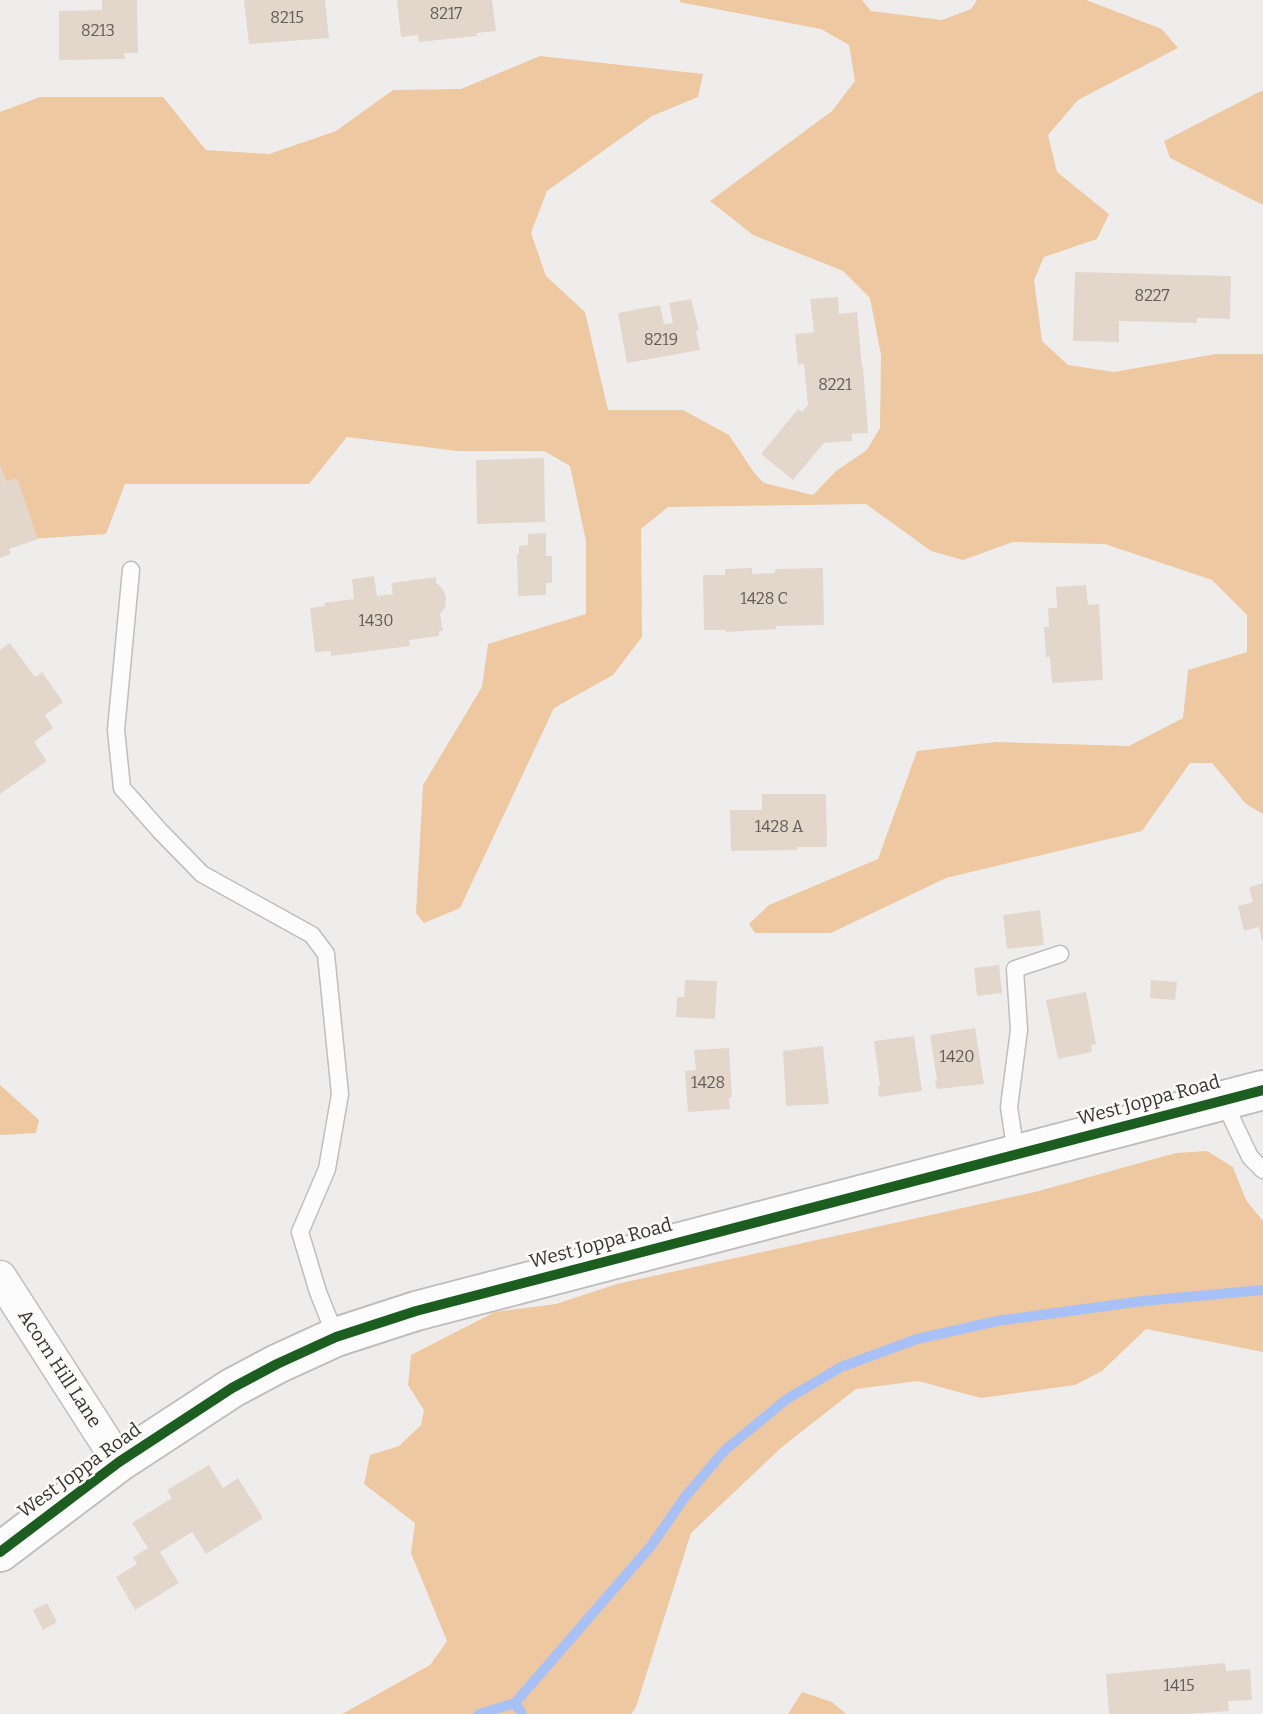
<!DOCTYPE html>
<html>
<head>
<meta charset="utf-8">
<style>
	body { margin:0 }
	canvas { display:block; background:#efedec }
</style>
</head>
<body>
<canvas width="1263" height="1714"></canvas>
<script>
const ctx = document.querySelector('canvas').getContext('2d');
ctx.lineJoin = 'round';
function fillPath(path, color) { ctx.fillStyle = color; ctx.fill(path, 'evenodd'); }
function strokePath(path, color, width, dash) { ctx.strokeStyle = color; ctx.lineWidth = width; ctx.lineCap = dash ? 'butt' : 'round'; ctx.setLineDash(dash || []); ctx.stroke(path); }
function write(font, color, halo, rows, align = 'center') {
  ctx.font = font + ' Bitter,serif'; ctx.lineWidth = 5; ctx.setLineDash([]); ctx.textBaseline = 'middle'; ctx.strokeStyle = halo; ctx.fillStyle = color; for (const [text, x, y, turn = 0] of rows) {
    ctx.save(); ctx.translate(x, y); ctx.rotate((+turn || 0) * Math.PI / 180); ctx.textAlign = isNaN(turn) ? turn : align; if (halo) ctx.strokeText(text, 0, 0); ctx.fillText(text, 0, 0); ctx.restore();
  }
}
const forest = new Path2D(`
	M681,0h181l9,11 71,9 29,-11 6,-9h109l76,29 16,19 -100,52 -30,35 9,37 52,42 -12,25 -53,18 -10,23 8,61 26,24 46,7 102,-18h47v460l-17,-10 -34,-41h-22l-48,68 -196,47 -115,55h-76l-6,-9 20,-19 109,-46 39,-108 79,-9 133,4 54,-28 5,-48 59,-18v-37l-35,-35 -107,-36 -92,-2 -50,18 -32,-9 -65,-47 -198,3 -27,22 1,108 -29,38 -59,33 -94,200 -36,15 -8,-10 7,-128 59,-98 6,-43 98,-30v-73l-16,-75 -26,-15h-87l-110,-14 -38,47h-184l-19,50 -106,7v-429l40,-15h123l43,53 63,4 67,-23 57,-41 68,-1 79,-33 163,18 -5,23 -46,19 -105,75 -16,42 15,43 39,36 23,98h75l46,25 26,39 9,9 49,12 23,-24 31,-21 13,-22 1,-73 -11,-57 -27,-27 -90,-36 -43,-34 122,-90 23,-30 -6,-36 -28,-16 -142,-27z
	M1263,90v115l-93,-47 -6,-17z
	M0,1085l39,35 -3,13 -36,2z
	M1207,1151l26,16 13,33 17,21v131l-117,-23 -44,42 -27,14 -94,13 -63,-17 -62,8 -74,58 -91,86 -55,174 -5,7h-289l88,-49 17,-24 -36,-88 4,-30 -51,-39 6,-29 29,-9 22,-21 3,-15 -16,-25 3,-30 84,-43 61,-8 61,-20 418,-92 141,-39z
	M802,1692l30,10 14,12h-58z`);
const stream = new Path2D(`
	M515,1703l7,11
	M479,1714l36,-11 136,-157 34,-49 40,-47 62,-51 54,-32 76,-28 80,-18 146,-20 120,-11`);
const building = new Path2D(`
	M102,0h35l1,53h-14l1,6 -66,1v-49l43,-1z
	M244,0h81l4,38 -80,6z
	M397,0h95l4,31 -19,2v3l-58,6 -1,-7 -17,2z
	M1075,272l156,4 -1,43 -33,-1v5l-78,-2v21l-46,-1z
	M838,297l1,17 18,-2 5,55h1l5,66 -16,1v7l-28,2 -31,37 -32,-26 37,-45 4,3 6,-7 -4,-41 -6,1 -3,-31 19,-2 -4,-33z
	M691,299l8,31 -3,1 4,19 -73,13 -9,-50 42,-8 4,19 9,-1 -4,-20z
	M544,458l1,64 -68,2 -1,-64z
	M0,464l6,17 11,-3 21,61 -29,10 2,5 -11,4z
	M546,533v23h6v27h-6v12l-28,1 -1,-42h2v-8l9,-1v-11z
	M752,568v6l23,-1v-4l48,-1 1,57 -48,1v3l-50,3v-2h-22l-1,-55h22v-6z
	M374,576l3,20 16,-2 -2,-11 45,-6v5l8,9 2,8 -1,9 -5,6 3,17h-4v5l-30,4 1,6 -79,10v-5l-16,1 -5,-44 15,-2 -1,-3 30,-4 -2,-20z
	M1086,585l2,20 11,-1 4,76 -51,3 -2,-26h-4l-2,-30h5l-1,-19h9l-1,-21z
	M10,643l25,34 7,-5 21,30 -18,13 8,13 -19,14 13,19 -47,33v-144z
	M762,794h64l1,53h-30v3l-66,1 -1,-41h32z
	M1263,883v58h-1l-3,-14 -15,4 -6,-25 15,-4 -4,-15z
	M1040,910l4,35 -37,4 -4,-34z
	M999,965l3,28 -25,3 -3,-28z
	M685,980l32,1 -2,38 -39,-2 1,-20h7z
	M1151,980l26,2 -2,18 -25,-2z
	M1086,992l10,52 -5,1 1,7 -34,7 -12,-59z
	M975,1028l9,56 -47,5 -2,-8 2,-1 -7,-45z
	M914,1036l8,55 -43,6 -1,-11h2l-6,-45z
	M823,1046l6,58 -43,2 -3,-55z
	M729,1048l3,49 -3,1 1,11 -42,3 -3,-41 11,-1 -2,-20z
	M209,1465l14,23 15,-10 25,40 -57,36 -14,-22 -32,20 19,31 -44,27 -19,-33 21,-13 -4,-7 15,-9 -16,-25 40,-25 -5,-8z
	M47,1603l10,19 -14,8 -10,-20z
	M1225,1663l1,8 24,-2 2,31 -24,1 1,10 -41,3h-79l-3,-40z`);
const service = new Path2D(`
	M131,570l-15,160 6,58 39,44 41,42 110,61 14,19 14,140 -13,75 -27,63 18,60 18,45
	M1223,1100l27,57 13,13
	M1016,1154l-7,-47 10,-77 -4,-61 45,-15`);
const minor = new Path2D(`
	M0,1277l119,185`);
const tertiary = new Path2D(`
	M0,1552l119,-90 113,-74 45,-24 59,-27 80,-26 847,-221`);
const cycleway = new Path2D(`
	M0,1552l119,-90 113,-74 45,-24 59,-27 80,-26 847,-221`);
const numberNames = [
	["8217",446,15],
	["8215",287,19],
	["8213",98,32],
	["8227",1152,297],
	["8219",661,341],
	["8221",835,386],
	["1428 C",764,600],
	["1430",376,622],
	["1428 A",779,828],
	["1420",957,1058],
	["1428",708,1084],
	["1415",1179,1687]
];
const streetNames = [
	["West Joppa Road",1149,1101,-15],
	["West Joppa Road",601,1244,-15],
	["Acorn Hill Lane",59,1369,57],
	["West Joppa Road",80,1471,-36]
];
fillPath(forest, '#eec8a0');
strokePath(stream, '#a7c0f6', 10);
fillPath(building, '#e3d7cc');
strokePath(service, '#c0bebd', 19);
strokePath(minor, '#c0bebd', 35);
strokePath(tertiary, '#c0bebd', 42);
strokePath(service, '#fdfcfc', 16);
strokePath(minor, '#fdfcfc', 32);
strokePath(tertiary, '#fdfcfc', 38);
strokePath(cycleway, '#1b5e20', 10);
write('16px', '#605c58', null, numberNames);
write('19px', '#343332', '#fdfbf8', streetNames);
</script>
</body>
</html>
